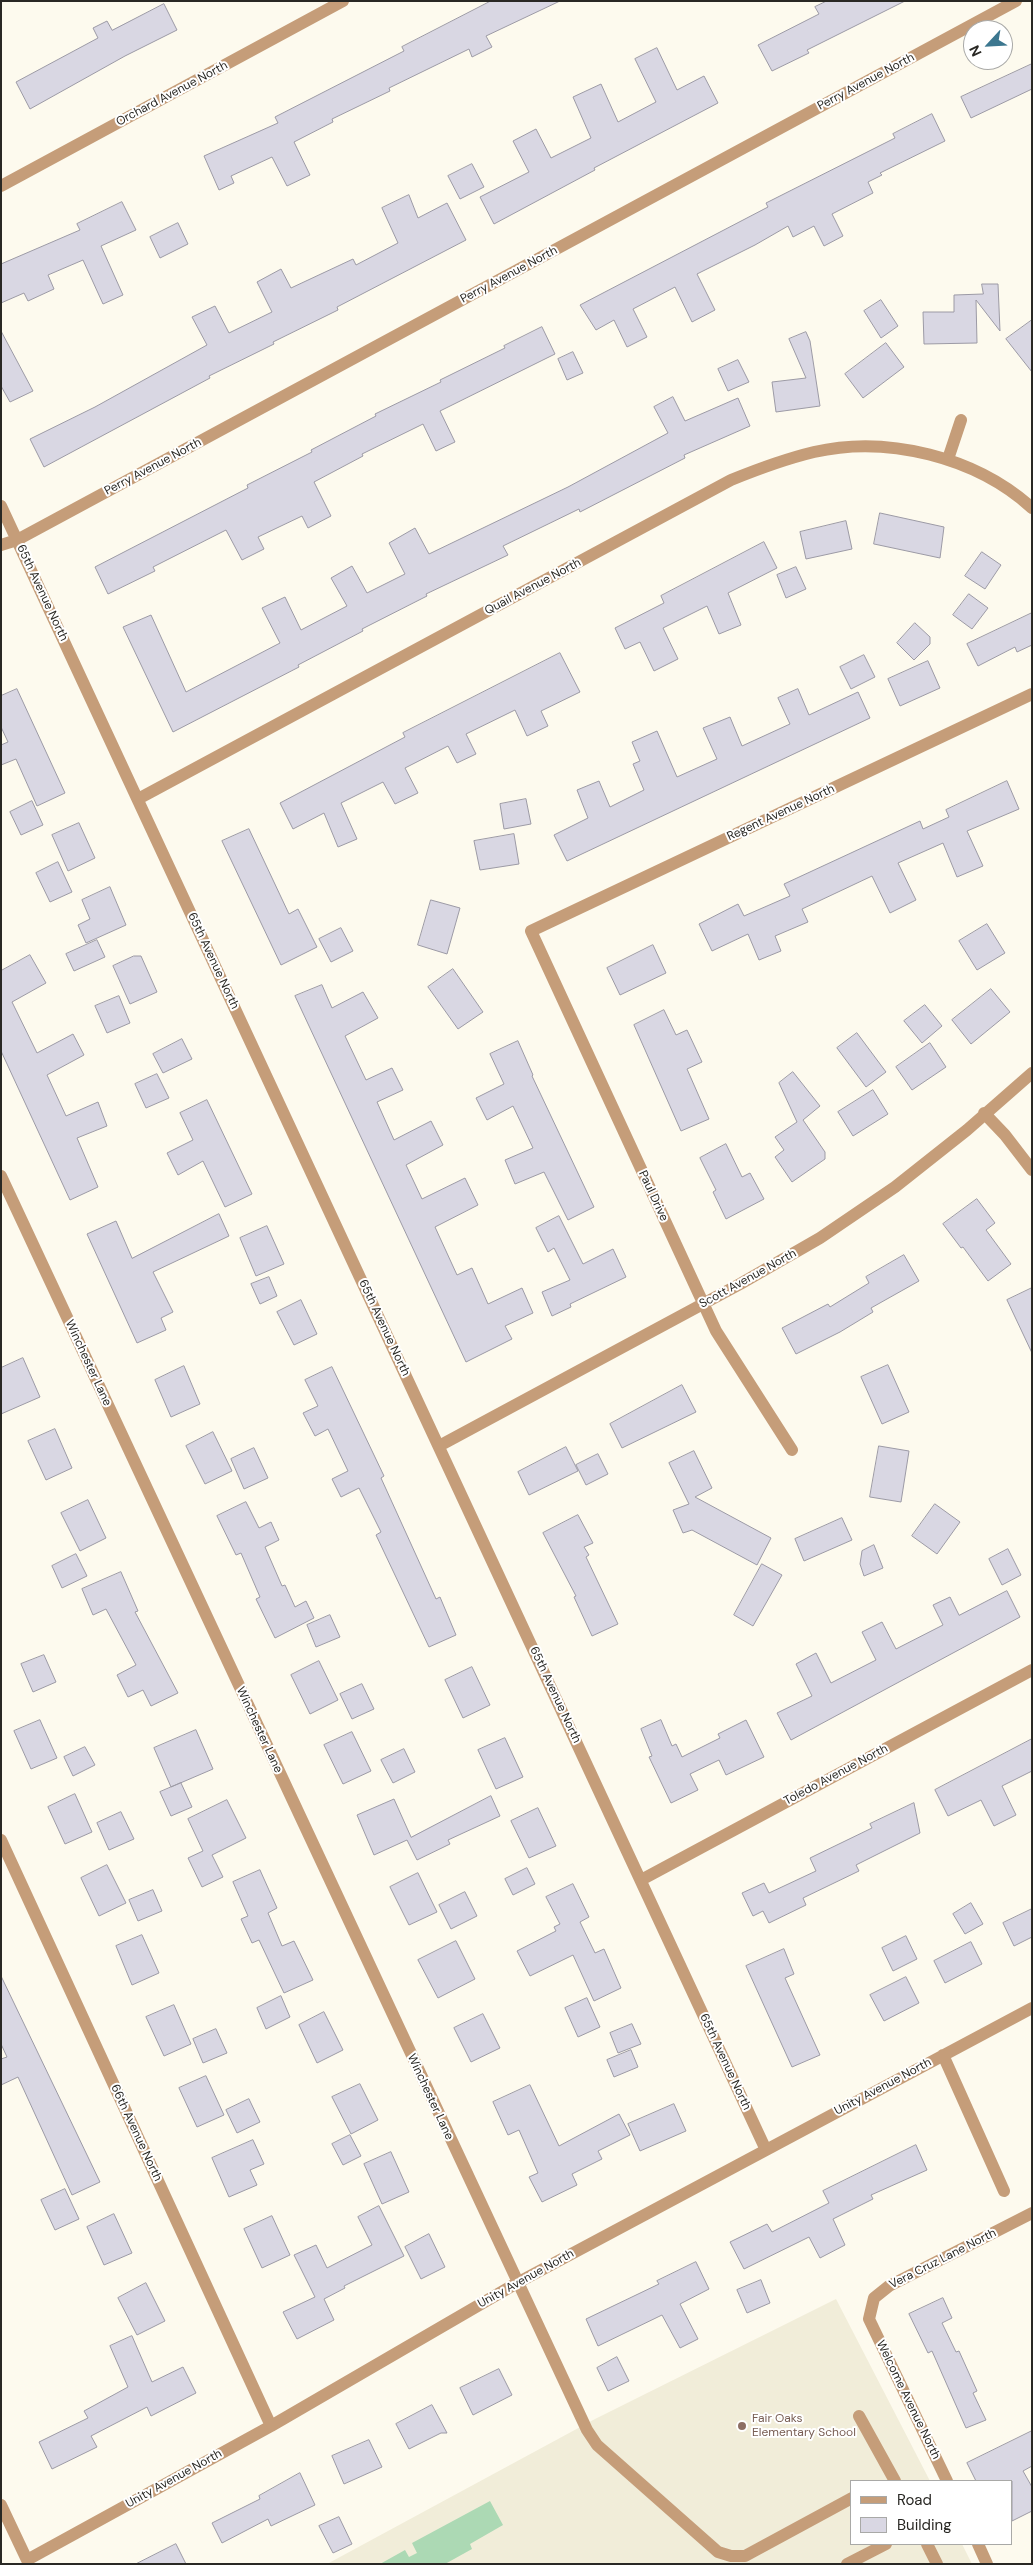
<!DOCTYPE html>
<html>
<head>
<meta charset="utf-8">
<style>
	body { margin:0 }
	#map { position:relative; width:1033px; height:2565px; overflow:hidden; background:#fdfaee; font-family:"DM Sans",sans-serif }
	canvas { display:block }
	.frame { position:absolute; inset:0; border:2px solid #292824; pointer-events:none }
	.legend { position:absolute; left:850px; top:2480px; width:162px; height:65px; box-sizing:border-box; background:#fff; border:1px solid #a9a9a7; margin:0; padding:6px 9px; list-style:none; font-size:15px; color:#292824 }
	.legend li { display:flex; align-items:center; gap:10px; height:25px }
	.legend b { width:25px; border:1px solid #a9a9a7 }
	.north { position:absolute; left:963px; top:20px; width:50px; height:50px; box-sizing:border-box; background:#fff; border:1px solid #a9a9a7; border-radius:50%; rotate:245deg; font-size:14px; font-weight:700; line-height:20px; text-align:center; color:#292824 }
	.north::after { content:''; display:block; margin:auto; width:18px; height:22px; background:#3c778f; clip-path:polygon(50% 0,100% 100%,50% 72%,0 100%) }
</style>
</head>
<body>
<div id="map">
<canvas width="1033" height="2565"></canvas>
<div class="frame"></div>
<ul class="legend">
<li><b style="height:6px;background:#c59d79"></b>Road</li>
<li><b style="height:14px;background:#d9d7e3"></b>Building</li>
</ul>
<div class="north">N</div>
</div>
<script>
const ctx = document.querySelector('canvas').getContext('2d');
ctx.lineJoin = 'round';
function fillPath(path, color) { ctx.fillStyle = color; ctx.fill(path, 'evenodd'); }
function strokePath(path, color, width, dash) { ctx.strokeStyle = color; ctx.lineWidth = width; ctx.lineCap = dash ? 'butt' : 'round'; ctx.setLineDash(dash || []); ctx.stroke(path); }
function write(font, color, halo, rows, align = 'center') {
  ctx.font = font + ' "DM Sans",sans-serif'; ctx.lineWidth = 4; ctx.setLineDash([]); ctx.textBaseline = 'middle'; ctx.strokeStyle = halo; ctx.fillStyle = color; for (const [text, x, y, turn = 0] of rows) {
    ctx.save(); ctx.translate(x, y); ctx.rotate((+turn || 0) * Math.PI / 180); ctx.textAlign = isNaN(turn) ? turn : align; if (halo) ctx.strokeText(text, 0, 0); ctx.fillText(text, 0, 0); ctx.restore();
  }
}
const built = new Path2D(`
	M836,2299l94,182h-78v63h110l10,20h-645l268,-145z`);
const green = new Path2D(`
	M490,2501l13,24 -33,19 2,5 -27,15h-65l25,-14 4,7 8,-4 -5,-10z`);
const building = new Path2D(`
	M491,1h69l-74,35 6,11 -20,10 -3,-8 -80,39 1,3 -58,28 1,3 -39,20 16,33 -23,11 -15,-29 -41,19 3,7 -15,7 -15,-34 74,-33 -3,-6 129,-66 -2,-4z
	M827,1h78l-98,49 2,3 -37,18 -14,-26 61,-31 -4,-7z
	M164,4l13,26 -52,26 -95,53 -14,-27 82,-44 -5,-10 14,-7 5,9z
	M657,48l20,42 27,-14 14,27 -124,65 1,2 -101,54 -14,-27 49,-25 -16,-31 23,-12 15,29 40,-20 -18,-41 28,-13 17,38 38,-20 -21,-43z
	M1032,64v25l-61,29 -10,-21z
	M932,114l13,27 -65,32 2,2 -14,7 5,11 -41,21 11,22 -19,10 -10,-20 -21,11 -5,-11 -33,19 -58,29 18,36 -23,12 -17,-35 -42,22 14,28 -20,10 -13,-27 -18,10 -16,-25 188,-98 -2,-4 129,-65 -2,-4z
	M472,164l12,23 -24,12 -12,-23z
	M409,195l9,23 29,-15 19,37 -129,67 1,3 -65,32 1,2 -65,32 1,2 -166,89 -14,-28 65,-32 112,-62 -15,-28 23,-11 14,27 43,-21 -15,-30 24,-13 10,19 62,-29 3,6 42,-22 -16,-35z
	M122,202l14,28 -35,16 22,49 -20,9 -20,-44 -35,15 6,14 -26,12 -4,-8 -23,10v-39l79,-34 -3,-6z
	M178,223l10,21 -28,14 -10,-21z
	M982,284h16l2,47 -24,-31 1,43 -53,1 -1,-32h31v-17l29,-1z
	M881,300l17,26 -17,12 -17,-27z
	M1032,320v52l-26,-33z
	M542,327l13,27 -115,57 15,31 -19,9 -13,-27 -61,30 1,2 -49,26 17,34 -23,12 -6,-12 -44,21 6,12 -22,11 -16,-30 -73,37 2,4 -47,23 -13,-27 153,-79 -1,-3 65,-33 -1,-2 65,-34 -1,-2 66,-32 -1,-2 65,-32 -1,-2z
	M1,331l32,60 -23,11 -9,-16z
	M806,332l4,9 10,65 -44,6 -4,-30 34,-4 -17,-39z
	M886,343l18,24 -41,31 -18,-24z
	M573,352l10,21 -16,7 -9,-21z
	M738,360l11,22 -21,9 -10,-22z
	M673,397l12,24 53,-23 12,28 -66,29 1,3 -105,54 -1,-3 -76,37 5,9 -82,39 1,2 -65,33 1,2 -65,34 1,2 -126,65 -50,-105 28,-12 35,77 94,-49 -18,-35 23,-11 16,33 46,-24 -16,-28 21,-12 15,27 38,-19 -16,-31 26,-15 14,26 139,-67 100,-54 -14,-26z
	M880,513l64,14 -4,31 -66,-14z
	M846,521l6,28 -46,10 -6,-27z
	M764,542l13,26 -49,25 13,32 -22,9 -12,-28 -44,22 15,31 -24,12 -14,-29 -15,7 -10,-21 49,-25 -3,-7z
	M982,552l19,13 -16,24 -20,-13z
	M796,567l10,22 -20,9 -9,-23z
	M969,594l19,14 -16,21 -19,-14z
	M1032,613v32l-15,7 -2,-5 -37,19 -11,-22z
	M915,623l15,14v7l-16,16 -17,-17z
	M560,653l20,39 -39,19 7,15 -21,10 -12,-26 -49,24 10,20 -19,9 -9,-17 -43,22 13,25 -23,11 -12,-22 -42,21 16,36 -19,8 -14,-34 -31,16 -13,-26 125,-66 -2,-4z
	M864,655l11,22 -24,12 -11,-22z
	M928,661l12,27 -40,18 -12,-27z
	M17,689l48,104 -28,13 -21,-47 -15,6v-20l7,-3 -7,-15v-31z
	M798,689l11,26 49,-23 12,26 -303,143 -13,-26 34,-17 -11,-28 22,-9 11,26 34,-17 -11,-26 7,-3 -8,-19 25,-11 20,46 40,-18 -14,-31 27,-11 12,29 48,-22 -12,-26z
	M1007,781l12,28 -52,22 16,35 -26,11 -14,-34 -45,20 18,37 -26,13 -18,-37 -70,33 6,13 -33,14 6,15 -22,9 -11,-26 -36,17 -13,-27 39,-20 6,12 46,-20 -6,-12 136,-63 3,8 26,-12 -3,-7z
	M526,799l5,25 -27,5 -4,-25z
	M32,801l11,24 -22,10 -11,-23z
	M79,823l16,35 -27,13 -16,-36z
	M249,829l40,85 9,-5 19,38 -36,18 -59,-124z
	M514,834l5,30 -39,6 -6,-29z
	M58,862l14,30 -22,10 -14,-29z
	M110,887l16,38 -40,18 -8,-18 12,-6 -8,-19z
	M431,900l29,8 -13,46 -29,-9z
	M987,924l18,29 -28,17 -18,-29z
	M341,928l12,23 -22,11 -12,-23z
	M97,940l8,17 -31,14 -8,-17z
	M653,945l13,28 -46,22 -13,-27z
	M30,955l16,28 -34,19 25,51 36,-19 11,21 -37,20 19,41 32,-14 9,24 -30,12 21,49 -28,13 -69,-149v-80z
	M134,956h7l16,36 -27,12 -17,-38z
	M453,969l30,43 -25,17 -30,-42z
	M322,985l10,23 31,-16 15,26 -33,18 21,44 26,-12 11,22 -26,12 17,38 37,-19 12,24 -37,20 16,34 43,-21 13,27 -43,22 22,48 15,-7 16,36 34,-16 11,25 -28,13 7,13 -46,23 -171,-366z
	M991,989l19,23 -39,32 -19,-24z
	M119,996l11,27 -23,10 -12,-27z
	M925,1005l17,21 -20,17 -18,-22z
	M664,1010l12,25 11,-5 15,32 -15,7 22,50 -28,12 -47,-106z
	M857,1033l29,39 -20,15 -29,-39z
	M182,1039l10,20 -29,14 -10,-19z
	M518,1041l15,34 -1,1 62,131 -26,13 -24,-48 -29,12 -10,-24 28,-12 -20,-42 -26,14 -11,-22 28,-14 -14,-30z
	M930,1043l16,24 -34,23 -16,-23z
	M793,1072l27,34 -17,14 22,32v7l-33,23 -17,-25 9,-7 -9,-13 22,-15 -18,-39z
	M157,1074l12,24 -23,10 -11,-24z
	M873,1090l15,24 -35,22 -15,-24z
	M207,1100l45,94 -27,13 -22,-46 -25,14 -11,-22 26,-13 -13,-27z
	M726,1144l16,33 8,-4 14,26 -38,20 -13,-27 3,-2 -16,-32z
	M977,1199l18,24 -9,7 25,34 -23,17 -25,-34 -2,1 -18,-24z
	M219,1214l10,22 -76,36 20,40 -12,6 5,12 -29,13 -50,-109 29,-13 16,37z
	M559,1216l24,48 30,-15 13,28 -56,27 1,3 -19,9 -10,-24 28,-12 -16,-32 -6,4 -12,-24z
	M267,1226l17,38 -28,12 -16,-38z
	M904,1255l15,26 -48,27 2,4 -33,20 -44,22 -14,-26 46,-24 2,3 39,-24 -3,-6z
	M269,1277l8,19 -17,8 -9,-20z
	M1032,1288v65l-25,-53z
	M301,1300l16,34 -23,11 -17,-33z
	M23,1358l17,39 -39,17v-46z
	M888,1365l21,47 -27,12 -21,-47z
	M184,1366l16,38 -29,13 -16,-37z
	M332,1367l52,109 -3,2 55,121 4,-2 16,38 -27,12 -53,-112 5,-3 -22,-44 -18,9 -9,-18 16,-8 -20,-42 -13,7 -12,-23 15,-7 -13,-26z
	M682,1385l14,27 -74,36 -12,-24z
	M55,1429l17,39 -26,12 -18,-39z
	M213,1432l19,39 -27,13 -19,-38z
	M879,1446l30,5 -8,51 -31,-5z
	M566,1447l12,24 -49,24 -11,-23z
	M254,1448l14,30 -24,11 -13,-30z
	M694,1451l18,37 -17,9 76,41 -14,27 -65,-35 -9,3 -10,-23 16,-6 -20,-41z
	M598,1454l10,20 -22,11 -10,-20z
	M88,1500l18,38 -26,13 -19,-38z
	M246,1502l13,26 12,-6 8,18 -14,7 17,39 3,-1 10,22 11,-6 8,17 -39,20 -19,-39 4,-2 -19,-44 -5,2 -19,-39z
	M935,1504l25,18 -23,32 -25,-18z
	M578,1515l15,28 -9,4 5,8 -3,2 32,67 -26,12 -18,-39 2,-1 -33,-63z
	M842,1518l10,22 -48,21 -9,-22z
	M874,1545l9,23 -19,8 -4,-12 2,-13z
	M1008,1549l13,26 -19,10 -13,-26z
	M76,1554l11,22 -25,12 -10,-22z
	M762,1564l20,11 -29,51 -19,-11z
	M121,1572l17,39 -3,1 43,81 -27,13 -8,-16 -15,7 -11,-22 19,-10 -30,-56 -13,6 -11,-26z
	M1007,1591l13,26 -229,123 -14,-27 35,-17 -16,-32 20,-11 15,30 45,-23 -14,-28 20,-10 14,27 47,-24 -10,-20 17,-8 9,18z
	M330,1615l10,22 -24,10 -9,-22z
	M44,1655l12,27 -23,10 -12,-28z
	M319,1661l19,39 -28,14 -19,-39z
	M472,1667l18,38 -27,13 -18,-38z
	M362,1684l12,25 -22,10 -12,-25z
	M40,1720l17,38 -26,11 -17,-38z
	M661,1720l11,26 4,-2 6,13 38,-19 -2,-4 28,-14 18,37 -38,18 -7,-15 -29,14 8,16 -27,13 -22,-46 3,-1 -11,-27z
	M196,1730l17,39 -42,18 -17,-39z
	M352,1732l19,39 -28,13 -19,-39z
	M505,1738l18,39 -27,12 -18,-39z
	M1032,1739v32l-30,15 14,29 -22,11 -13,-26 -33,16 -13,-26z
	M85,1747l10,18 -22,11 -9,-19z
	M404,1749l11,23 -22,11 -12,-23z
	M181,1783l11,24 -21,9 -11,-24z
	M75,1794l17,38 -27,12 -17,-37z
	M491,1796l9,20 -52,24 2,4 -33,16 -10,-20 -33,15 -17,-40 37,-16 17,38z
	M227,1800l19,38 -34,17 11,22 -21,10 -14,-29 15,-7 -15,-32z
	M914,1803l6,30 -64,32 3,6 -56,27 3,7 -37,18 -6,-12 -10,5 -11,-23 22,-10 5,10 47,-22 -6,-13 62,-30 -2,-4z
	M538,1808l18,38 -27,12 -18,-37z
	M121,1812l13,27 -25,11 -12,-27z
	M107,1865l19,38 -27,13 -18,-38z
	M527,1868l8,16 -22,11 -8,-16z
	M260,1870l17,38 -9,5 14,33 12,-5 19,39 -29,13 -25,-53 -7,3 -11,-24 7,-3 -15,-34z
	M418,1873l19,39 -28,13 -19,-38z
	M573,1884l16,33 -9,5 15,31 9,-4 17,39 -27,13 -21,-46 -43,21 -13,-25 39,-20 -2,-4 6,-3 -14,-27z
	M153,1890l9,21 -24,10 -9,-21z
	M465,1892l12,24 -26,13 -12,-24z
	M971,1903l12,21 -18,10 -12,-20z
	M1032,1909v28l-18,9 -11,-23z
	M142,1935l17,38 -27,12 -16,-39z
	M906,1936l11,23 -24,12 -11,-23z
	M456,1941l19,38 -37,19 -20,-38z
	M971,1942l11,22 -37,19 -11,-22z
	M784,1949l10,25 -9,4 35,77 -28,12 -46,-101z
	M1,1976l99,206 -28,13 -54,-118 -17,8v-26l6,-2 -6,-13z
	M906,1977l13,26 -35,18 -14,-26z
	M281,1996l9,21 -24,12 -9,-21z
	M587,1998l13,29 -22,10 -13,-29z
	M174,2005l17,39 -27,12 -18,-39z
	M324,2012l19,38 -26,13 -18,-38z
	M483,2014l17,34 -29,14 -17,-34z
	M632,2024l9,20 -23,9 -8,-20z
	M216,2029l11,24 -24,10 -10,-24z
	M631,2050l7,17 -24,10 -7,-17z
	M206,2076l18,39 -27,12 -18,-39z
	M360,2084l18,36 -27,14 -19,-37z
	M530,2085l29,61 60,-32 11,21 -32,16 4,8 -30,15 5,11 -35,17 -13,-25 9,-4 -19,-43 -11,5 -15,-33z
	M249,2099l11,23 -23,11 -11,-23z
	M674,2104l12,27 -46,20 -12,-27z
	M350,2135l11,21 -18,9 -11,-21z
	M253,2140l11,24 -14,6 7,15 -28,12 -17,-39z
	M916,2145l11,25 -56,25 2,4 -40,20 12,26 -25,13 -11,-21 -65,32 -14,-27 37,-18 5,8 57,-29 -6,-12z
	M391,2152l18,40 -27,12 -18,-40z
	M65,2189l14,30 -24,11 -14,-30z
	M379,2206l25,50 -60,30 1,2 -21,11 10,21 -37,19 -14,-27 32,-15 -21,-42 22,-10 11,23 45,-23 -14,-28z
	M114,2214l18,39 -28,12 -17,-38z
	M272,2216l18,39 -28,13 -18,-39z
	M429,2234l16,33 -24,12 -16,-32z
	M696,2262l13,27 -29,15 18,35 -18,9 -18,-33 -64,31 -12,-27 73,-35 -2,-3z
	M761,2280l9,23 -23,10 -10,-23z
	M146,2283l19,38 -28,14 -19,-37z
	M943,2298l9,20 -10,5 14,29 3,-1 18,40 -4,2 13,27 -20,8 -34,-77 -4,2 -19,-39z
	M132,2336l20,46 31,-15 13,26 -45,23 -4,-9 -56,29 6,11 -45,22 -13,-27 49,-24 -4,-7 44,-24 -18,-41z
	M617,2357l12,24 -21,10 -11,-23z
	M499,2369l13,26 -39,20 -13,-27z
	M432,2405l15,28h-6l-32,16 -13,-25z
	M1032,2431v35l-9,5 9,16v24l-20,10v-40h-36l-9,-18z
	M369,2440l13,27 -38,17 -12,-28z
	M300,2473l15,32 -44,21 -3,-7 -46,24 -10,-20 48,-24 -1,-3z
	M339,2517l13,27 -19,9 -14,-27z
	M176,2544l10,20h-50z`);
const minor = new Path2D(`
	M1,186l342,-185
	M948,459l13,-39
	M1,506l765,1644
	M1,545l16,-5 999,-539
	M138,799l593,-319c27,-11 54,-21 83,-28 73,-17 162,5 218,56
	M984,1113l21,22 27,35
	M1,1176l586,1254 10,15 121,107 13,4h14l107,-58
	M439,1446l301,-162 80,-46 75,-51 72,-57 65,-57
	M792,1450l-76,-119 -185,-400 501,-237
	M1,1840l270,586
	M641,1880l391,-210
	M943,2055l61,136
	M859,2416l36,65
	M947,2481l-78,-162 5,-21 15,-12 143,-73
	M1,2505l26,55 244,-134 246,-143 515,-275
	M927,2544l10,20
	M978,2544l9,20
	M847,2564l39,-20`);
const markers = [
	[742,2426,5,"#8d6e63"]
];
const streetNames = [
	["Perry Avenue North",866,82,-28],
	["Orchard Avenue North",172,94,-28],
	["Perry Avenue North",509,275,-28],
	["Perry Avenue North",153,467,-28],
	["Quail Avenue North",533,587,-28],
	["65th Avenue North",42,593,65],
	["Regent Avenue North",781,813,-25],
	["65th Avenue North",213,961,65],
	["Paul Drive",653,1196,65],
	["Scott Avenue North",748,1279,-29],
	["65th Avenue North",384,1328,65],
	["Winchester Lane",88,1363,65],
	["65th Avenue North",555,1695,65],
	["Winchester Lane",259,1730,65],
	["Toledo Avenue North",836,1775,-28],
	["65th Avenue North",725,2062,65],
	["Unity Avenue North",883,2087,-28],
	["Winchester Lane",430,2097,65],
	["66th Avenue North",136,2133,65],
	["Vera Cruz Lane North",943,2259,-27],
	["Unity Avenue North",526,2279,-29],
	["Welcome Avenue North",908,2400,64],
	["Unity Avenue North",174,2479,-29]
];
const educationNames = [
	["Fair Oaks",752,2419],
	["Elementary School",752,2433]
];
fillPath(built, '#f1edd9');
fillPath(green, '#acd9b4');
fillPath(building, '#d9d7e3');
strokePath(building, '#9c9aa5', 1);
strokePath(minor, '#c59d79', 12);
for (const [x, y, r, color] of markers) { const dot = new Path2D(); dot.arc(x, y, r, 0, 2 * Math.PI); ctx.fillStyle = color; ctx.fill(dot); strokePath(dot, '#fff', 2); }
write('12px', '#292824', '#fff', streetNames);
write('12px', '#785e54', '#fff', educationNames, 'left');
</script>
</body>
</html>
